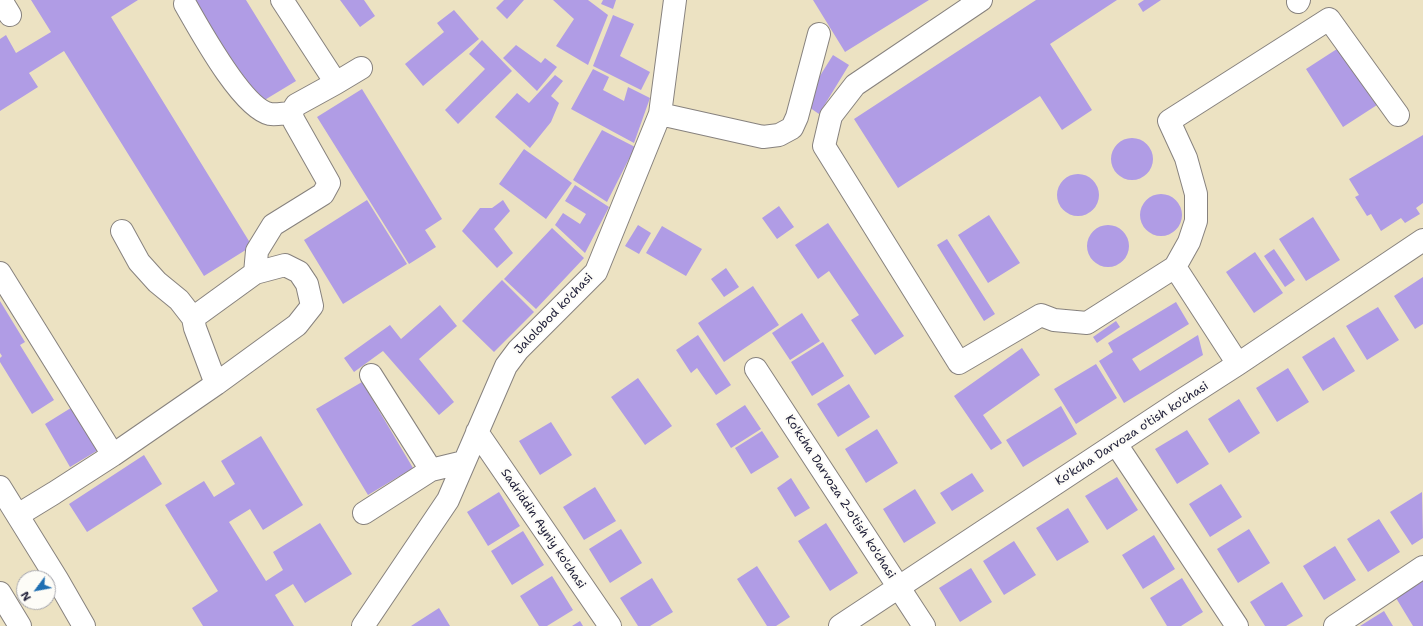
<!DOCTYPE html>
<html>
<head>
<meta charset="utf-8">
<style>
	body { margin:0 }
	#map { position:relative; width:1423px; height:626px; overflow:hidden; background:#ece2c2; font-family:"Shantell Sans",sans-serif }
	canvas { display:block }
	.north { position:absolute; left:16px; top:570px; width:40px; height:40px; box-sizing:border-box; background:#fdfcf7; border:1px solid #a5a5ac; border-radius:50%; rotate:238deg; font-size:11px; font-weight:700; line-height:16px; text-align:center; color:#22223b }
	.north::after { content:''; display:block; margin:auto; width:14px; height:18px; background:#1f6fb2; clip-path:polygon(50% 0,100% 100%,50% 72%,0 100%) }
</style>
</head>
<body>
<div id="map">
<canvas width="1423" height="626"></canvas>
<div class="north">N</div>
</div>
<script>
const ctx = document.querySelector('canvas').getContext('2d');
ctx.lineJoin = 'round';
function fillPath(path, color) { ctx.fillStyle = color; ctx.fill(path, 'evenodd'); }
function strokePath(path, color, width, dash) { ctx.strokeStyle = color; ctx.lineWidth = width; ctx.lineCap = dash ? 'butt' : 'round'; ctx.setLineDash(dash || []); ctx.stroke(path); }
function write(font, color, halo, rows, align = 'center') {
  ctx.font = font + ' "Shantell Sans",sans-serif'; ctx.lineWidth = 4; ctx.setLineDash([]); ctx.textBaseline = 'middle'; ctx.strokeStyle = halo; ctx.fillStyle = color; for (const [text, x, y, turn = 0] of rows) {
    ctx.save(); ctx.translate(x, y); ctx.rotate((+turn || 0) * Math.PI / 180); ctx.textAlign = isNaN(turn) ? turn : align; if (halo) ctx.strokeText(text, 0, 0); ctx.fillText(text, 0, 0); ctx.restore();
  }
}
const building = new Path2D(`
	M31,0h107l-27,17 141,229 -48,30 -140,-225 -35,22 9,14 -38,24v-72l6,-4 10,18 35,-21z
	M193,0h53l50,81 -38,23z
	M340,0h24l11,16 -15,11z
	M504,0h20l-17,19 -11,-11z
	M553,0h35l20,15 -20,50 -32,-19 18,-27z
	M603,0h13l-3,9 -12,-5z
	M813,0h116l-84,52z
	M1036,0h81l-67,44 42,66 -30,20 -22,-34 -142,92 -44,-69z
	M1144,0h17l-18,12 -5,-8z
	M454,10l25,29 -56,47 -18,-22 39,-32 -7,-9z
	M613,15l21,9 -14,32 30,16 -9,18 -48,-24z
	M482,40l30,31 -54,53 -13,-14 40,-41 -16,-15z
	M516,45l25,18 4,-5 12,9 -20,24 -34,-33z
	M1340,47l37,58 -34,22 -37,-58z
	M833,55l16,10 -30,49 -16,-11z
	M593,69l16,8 -6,13 21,11 4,-14 22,11 -16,45 -63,-34z
	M555,75l8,6 -12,15 8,7 -8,19 -21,26 -35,-31 22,-24 12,10z
	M362,89l80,130 -17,11 11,17 -27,17 -92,-147z
	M602,130l33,17 -28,55 -34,-22z
	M1423,135v68l-7,5 4,6 -15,9 -4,-5 -20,13 -10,-17 -4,2 -12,-19 4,-2 -10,-16z
	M1111 159a21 21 0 1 1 42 0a21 21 0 1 1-42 0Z
	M524,149l48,34 -26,36 -47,-35z
	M1057 195a21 21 0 1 1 42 0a21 21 0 1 1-42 0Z
	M575,185l34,22 -24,46 -30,-28 8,-12 17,11 6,-10 -21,-13z
	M1140 215a21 21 0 1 1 42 0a21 21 0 1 1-42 0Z
	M367,200l40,64 -64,40 -39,-64z
	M503,200l7,11 -16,18 19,24 -16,15 -35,-37 18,-23h12z
	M779,206l15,21 -17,12 -15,-21z
	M989,215l31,48 -32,20 -30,-48z
	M1313,217l27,43 -34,21 -27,-42z
	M828,223l76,113 -29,19 -24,-35 8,-5 -30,-44 -11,8 -23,-34z
	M1087 246a21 21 0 1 1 42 0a21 21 0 1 1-42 0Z
	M638,225l13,8 -12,21 -14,-8z
	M662,226l40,23 -16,27 -40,-23z
	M552,228l32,30 -48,51 -32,-30z
	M947,239l48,75 -11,7 -47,-76z
	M1274,249l21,31 -10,7 -21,-31z
	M1255,252l28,41 -29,20 -28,-41z
	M726,268l13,19 -15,10 -13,-18z
	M1423,277v47l-8,5 -21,-33z
	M502,280l32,32 -40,40 -32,-31z
	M753,286l26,39 -55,37 -26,-39z
	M0,301l25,41 -5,3 34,55 -22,14 -32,-52v-4l2,-2 -2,-3z
	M1176,302l13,22 -57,35 8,12 58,-36 5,20 -79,48 -25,-42 14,-9 -5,-9z
	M440,305l17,21 -38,33 35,43 -15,13 -56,-64 -29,21 -10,-14 46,-33 11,14z
	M1378,307l21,33 -32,20 -21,-34z
	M802,313l18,28 -30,19 -18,-27z
	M1116,321l4,6 -23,16 -4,-6z
	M698,335l33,50 -15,10 -19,-27 -6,5 -15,-23z
	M1334,337l21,34 -32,20 -21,-34z
	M823,342l21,34 -32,20 -21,-34z
	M1022,348l18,27 -57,40 19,28 -11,7 -37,-54z
	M1096,364l21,34 -41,26 -22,-35z
	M1288,368l21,34 -32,20 -21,-34z
	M638,378l34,48 -27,19 -34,-48z
	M362,382l51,86 -45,27 -52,-86z
	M849,384l21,33 -32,20 -21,-33z
	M1239,399l21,34 -31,20 -21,-34z
	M745,405l16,24 -30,19 -15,-24z
	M74,406l26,43 -30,18 -25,-43z
	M1061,406l16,28 -54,33 -17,-27z
	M551,422l21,33 -32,20 -21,-34z
	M877,429l21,34 -32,20 -21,-34z
	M1187,430l22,34 -32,20 -22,-35z
	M762,431l17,26 -28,17 -16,-26z
	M261,436l42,69 -40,25 -13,-21 -21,13 37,59 17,-11 -10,-18 47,-29 32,51 -47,29 -12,-19 -18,11 19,31h-91l-11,-18 26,-17 -53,-86 39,-24 10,16 21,-13 -14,-23z
	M144,455l18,29 -75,48 -18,-28z
	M972,473l12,18 -32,20 -12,-18z
	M1117,477l21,33 -31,20 -22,-34z
	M791,478l19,30 -15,9 -18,-29z
	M1221,484l21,33 -32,20 -21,-33z
	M595,487l21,34 -32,19 -21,-33z
	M915,489l21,34 -32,20 -21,-34z
	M499,492l21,34 -32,20 -21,-34z
	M1422,492l1,46 -11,7 -22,-33z
	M1068,508l21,34 -32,19 -21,-33z
	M1379,519l21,33 -32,20 -21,-33z
	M826,523l32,50 -28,18 -32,-50z
	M621,529l21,34 -32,20 -21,-34z
	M1249,529l21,34 -32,20 -21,-34z
	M523,531l21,34 -32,20 -21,-34z
	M1154,535l21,34 -32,20 -21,-34z
	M1014,541l22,34 -32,20 -21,-34z
	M1335,546l21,34 -32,20 -21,-34z
	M757,566l33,51 -14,9h-9l-30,-47z
	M971,568l21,34 -32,20 -21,-34z
	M552,576l21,34 -26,16h-8l-19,-30z
	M652,578l21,34 -23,14h-12l-18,-28z
	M1182,578l21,34 -22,14h-14l-17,-28z
	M1423,581v45h-10l-17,-28z
	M1282,582l21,34 -17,10h-21l-15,-24z
	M439,608l11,18h-39z
	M1384,611l9,15h-33z
	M580,621l3,5h-11z`);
const minor = new Path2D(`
	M1,0l9,15
	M282,0l54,83 25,-15
	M981,0l-126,85 -24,31 -7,30 135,217 82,-48 13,5 33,3 88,-56 14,-25 7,-21v-27l-10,-36 -17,-37 160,-102 69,96
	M1298,2l1,-2
	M185,4c15,26 57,104 85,110 6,1 15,-1 21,-1
	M660,114l103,23 16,-2 13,-7 5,-11 22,-83
	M122,231l17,31 18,20 22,18 14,18
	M1175,267l63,97
	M0,273l113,182
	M756,369l168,257
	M371,375l60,95
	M216,384l-21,-56 -2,-10 62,-45 2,-22 16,-26 50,-31 6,-11 -35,-62 -3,-8 5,-8 40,-22
	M477,432l133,194
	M1116,444l121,182
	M364,513l67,-43 33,-8
	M18,515l36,-22 59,-38 103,-71 81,-59 15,-19 -5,-22 -8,-12 -14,-7 -30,8
	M363,626l85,-126 58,-134 12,-16 78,-78 64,-158 15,-114
	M840,626l342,-226 56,-36 185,-124
	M1335,626l88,-59`);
const major = new Path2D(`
	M0,487l57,92 27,47
	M0,593l20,33`);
const streetNames = [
	["Jalolobod ko'chasi",554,314,-46],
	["Ko'kcha Darvoza o'tish ko'chasi",1132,434,-33],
	["Ko'kcha Darvoza 2-o'tish ko'chasi",840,497,57],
	["Sadriddin Ayniy ko'chasi",543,529,56]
];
fillPath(building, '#b09ce5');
strokePath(minor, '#87827e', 24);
strokePath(major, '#87827e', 24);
strokePath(minor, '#fff', 22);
strokePath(major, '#fff', 22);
write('12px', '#22223b', '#fdfcf7', streetNames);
</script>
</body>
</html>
